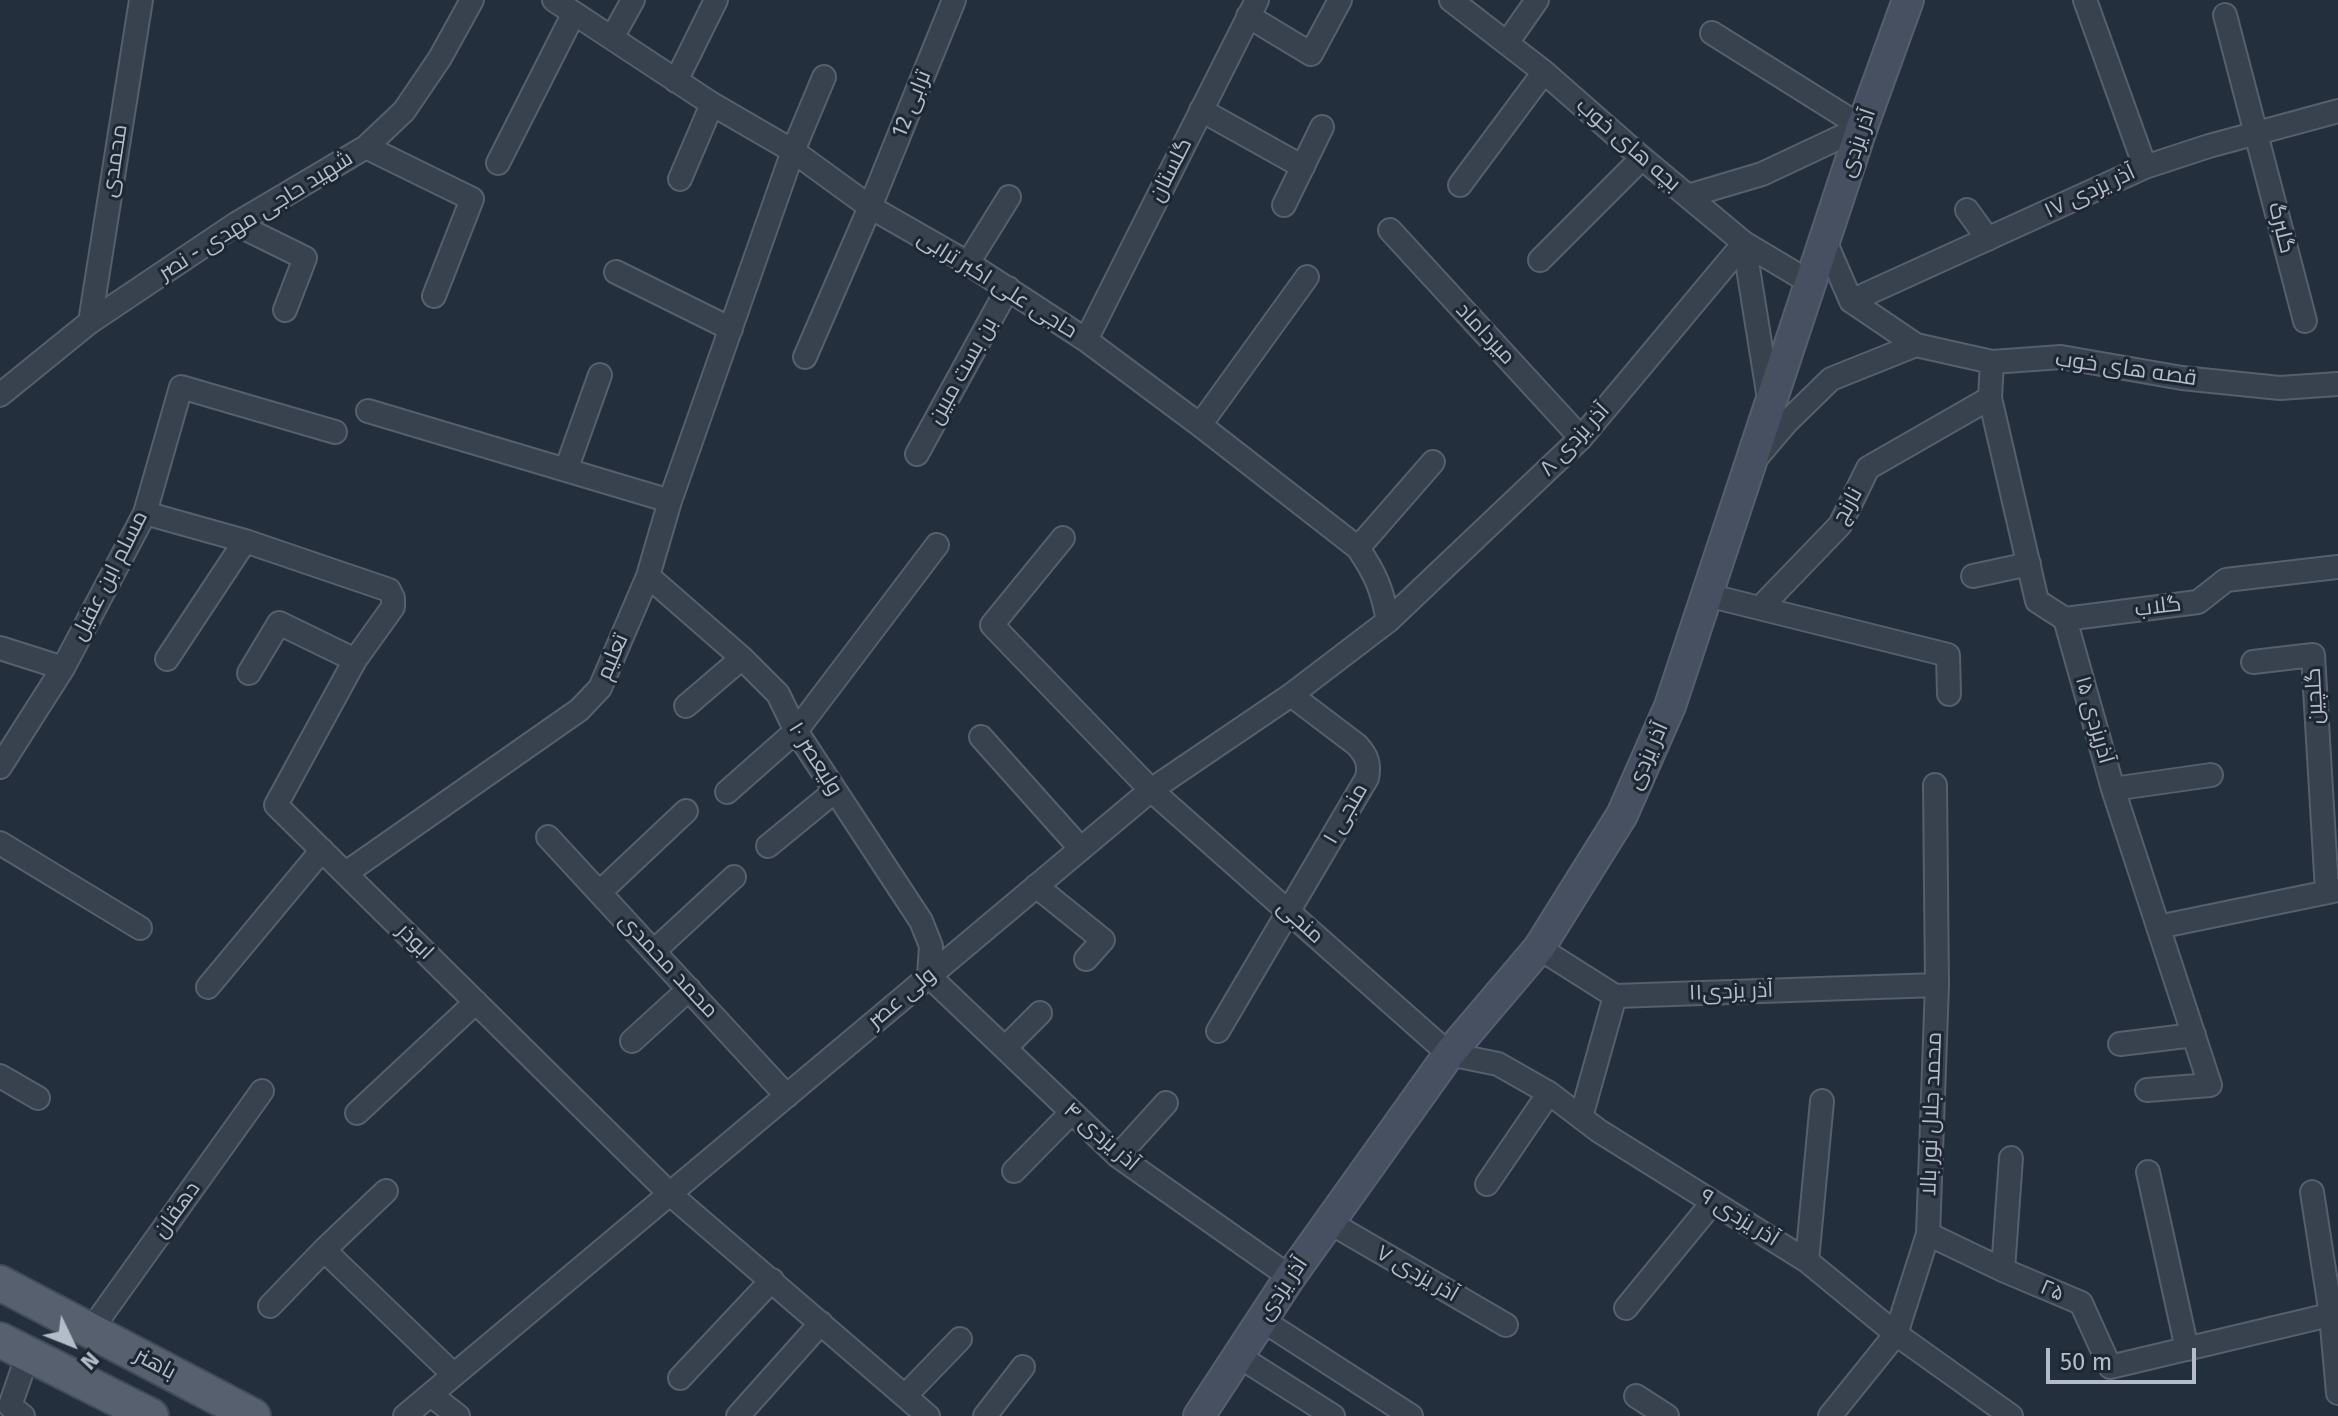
<!DOCTYPE html>
<html>
<head>
<meta charset="utf-8">
<style>
	body { margin:0 }
	#map { position:relative; width:2338px; height:1416px; overflow:hidden; background:#242f3e; font-family:"Fira Sans",sans-serif }
	canvas { display:block }
	.north { position:absolute; left:32px; top:1304px; width:80px; height:80px; -webkit-text-stroke:6px #1d2633; paint-order:stroke; rotate:133deg; font-size:22px; font-weight:700; line-height:32px; text-align:center; color:#b4bcc9 }
	.north::after { content:''; display:block; margin:auto; width:28px; height:36px; background:#b4bcc9; clip-path:polygon(50% 0,100% 100%,50% 72%,0 100%) }
	.scale { position:absolute; left:2046px; top:1348px; width:150px; height:36px; box-sizing:border-box; border:4px solid #b4bcc9; border-top:0; padding-left:10px; font-size:24px; line-height:28px; white-space:nowrap; color:#b4bcc9; -webkit-text-stroke:6px #1d2633; paint-order:stroke }
</style>
</head>
<body>
<div id="map">
<canvas width="2338" height="1416"></canvas>
<div class="north">N</div>
<div class="scale">50 m</div>
</div>
<script>
const ctx = document.querySelector('canvas').getContext('2d');
ctx.lineJoin = 'round';
function strokePath(path, color, width, dash) { ctx.strokeStyle = color; ctx.lineWidth = width; ctx.lineCap = dash ? 'butt' : 'round'; ctx.setLineDash(dash || []); ctx.stroke(path); }
function write(font, color, halo, rows, align = 'center') {
  ctx.font = font + ' "Fira Sans",Cairo,sans-serif'; ctx.lineWidth = 6; ctx.setLineDash([]); ctx.textBaseline = 'middle'; ctx.strokeStyle = halo; ctx.fillStyle = color; for (const [text, x, y, turn = 0] of rows) {
    ctx.save(); ctx.translate(x, y); ctx.rotate((+turn || 0) * Math.PI / 180); ctx.textAlign = isNaN(turn) ? turn : align; if (halo) ctx.strokeText(text, 0, 0); ctx.fillText(text, 0, 0); ctx.restore();
  }
}
const street = new Path2D(`
	M554,0l158,104 81,47 77,56 98,56 118,77 114,85 158,123c18,27 24,41 30,73
	M1451,0l93,72 98,86 102,85 67,40
	M2085,0l60,167
	M2225,15l80,306
	M1248,16l63,38 29,-54
	M1712,33l150,94
	M612,38l21,-38
	M1507,43l30,-43
	M676,81l40,-81
	M1201,110l102,57
	M366,147l106,52 -38,97
	M498,163l76,-150
	M680,179l32,-75
	M1460,185l84,-113
	M1688,196l74,-22 100,-47
	M1284,205l38,-78
	M1967,210l21,29
	M236,224l69,34 -20,52
	M1390,230l191,208
	M1825,241l26,60 65,44 76,17 69,-5 121,21 98,10 58,-4
	M1744,243l25,156
	M1540,260l102,-102
	M968,263l41,-66
	M616,272l115,57
	M1851,301l294,-134 64,-21 129,-35
	M90,322l51,-322
	M1086,340l171,-340
	M805,357l65,-150 84,-207
	M1992,362l-2,36 47,203 28,18 48,170 97,296 -63,5
	M0,395l90,-73 146,-98 130,-77 38,-36 36,-53 32,-58
	M368,411l302,90
	M1200,425l107,-148
	M917,454l91,-166
	M1757,457l29,-34 45,-44 85,-34
	M566,470l34,-95
	M145,513l100,28 144,49 4,8v9l-38,53 -79,145 394,389 258,222
	M1063,538l-71,87 159,165 298,264 49,10 51,29 50,38 208,130 89,73 115,82
	M1358,548l75,-86
	M648,576l94,82 36,36 18,37 125,190 10,25 -2,30 189,180 172,121
	M1973,576l56,-12
	M1707,595l241,60 1,39
	M1760,608l80,-83 28,-57 122,-70
	M2065,619l133,-17 28,-22 112,-13
	M0,648l63,20
	M167,659l78,-118
	M2253,662l60,-7 14,236
	M249,673l30,-50 76,37
	M686,706l56,-48
	M981,737l100,112
	M0,767l63,-99 82,-155 36,-126 154,45
	M2113,789l98,-14
	M727,792l69,-61 141,-186
	M548,837l239,259
	M0,843l140,85
	M768,846l67,-55
	M346,873l233,-163 21,-22 48,-112 22,-75 123,-350 31,-74
	M1036,886l67,54 -17,19
	M600,892l86,-81
	M2158,927l180,-37
	M1539,948l76,48 322,-11
	M654,951l80,-74
	M208,987l114,-137
	M1218,1031l149,-253c3,-14 0,-22 -10,-33l-66,-50
	M632,1041l57,-52
	M2120,1044l74,-9
	M1005,1048l35,-35
	M0,1076l38,22
	M357,1113l119,-111
	M1581,1117l34,-121
	M1118,1156l48,-53
	M1014,1171l58,-59
	M2148,1172l39,177
	M1487,1184l62,-91
	M2312,1192l19,123 7,78
	M1329,1222l177,103
	M1928,1234l75,36 78,33 29,64 228,-54
	M324,1250l130,125
	M1807,1261l15,-160
	M2003,1270l8,-112
	M270,1306l54,-56 62,-59
	M1626,1308l87,-106
	M1262,1320l149,96
	M91,1330l171,-239
	M1237,1355l96,61
	M680,1378l92,-98
	M431,1395l27,21
	M905,1396l55,-57
	M1636,1396l31,20
	M23,1416l-13,-10 18,-52
	M405,1416l746,-626 140,-95 97,-74 193,-183 163,-195
	M738,1416l83,-93
	M985,1416l38,-49
	M1830,1416l66,-82 32,-100 9,-249 -2,-200`);
const secondary = new Path2D(`
	M1199,1416l91,-139 159,-223 90,-106 83,-133 48,-109 192,-579 46,-127`);
const primary = new Path2D(`
	M0,1283l253,133
	M0,1340l151,76`);
const streetNames = [
	["ترابی 12",912,104,-68],
	["آذر یزدی",1858,143,-71],
	["بچه های خوب",1628,145,41],
	["محمدی",115,161,-81],
	["گلستان",1171,170,-63],
	["آذر یزدی ۱۷",2090,192,-25],
	["شهید حاجی مهدی - نصر",256,216,-32],
	["گلبرگ",2281,228,76],
	["حاجی علی اکبر ترابی",997,285,32],
	["میرداماد",1485,334,47],
	["قصه های خوب",2126,369,8],
	["بن بست مبین",963,371,-61],
	["۸ آذر یزدی",1575,440,-47],
	["نارنج",1848,506,-61],
	["مسلم ابن عقیل",110,576,-63],
	["گلاب",2158,607,-7],
	["تعلیم",613,657,-67],
	["گلچین",2315,696,-93],
	["۱۵ آذریزدی",2094,720,74],
	["آذر یزدی",1648,756,-66],
	["۱۰ ولیعصر",815,759,58],
	["منجی ۱",1346,814,-60],
	["منجی",1300,922,42],
	["ابوذر",415,942,45],
	["محمد محمدی",668,966,47],
	["آذر یزدی۱۱",1731,992,-2],
	["ولی عصر",902,998,-40],
	["محمد جلال نور بالا",1932,1114,-88],
	["۴ آذر یزدی",1101,1137,41],
	["دهقان",177,1210,-54],
	["آذر یزدی ۹",1739,1218,32],
	["آذر یزدی ۷",1417,1274,30],
	["آذر یزدی",1283,1289,-56],
	["۲۵",2052,1291,23],
	["باهنر",155,1364,28]
];
strokePath(street, '#565f6c', 26);
strokePath(secondary, '#565f6c', 34);
strokePath(primary, '#414a57', 38);
strokePath(street, '#38414e', 22);
strokePath(secondary, '#465061', 30);
strokePath(primary, '#56606e', 34);
write('22px', '#b4bcc9', '#1d2633', streetNames);
</script>
</body>
</html>
